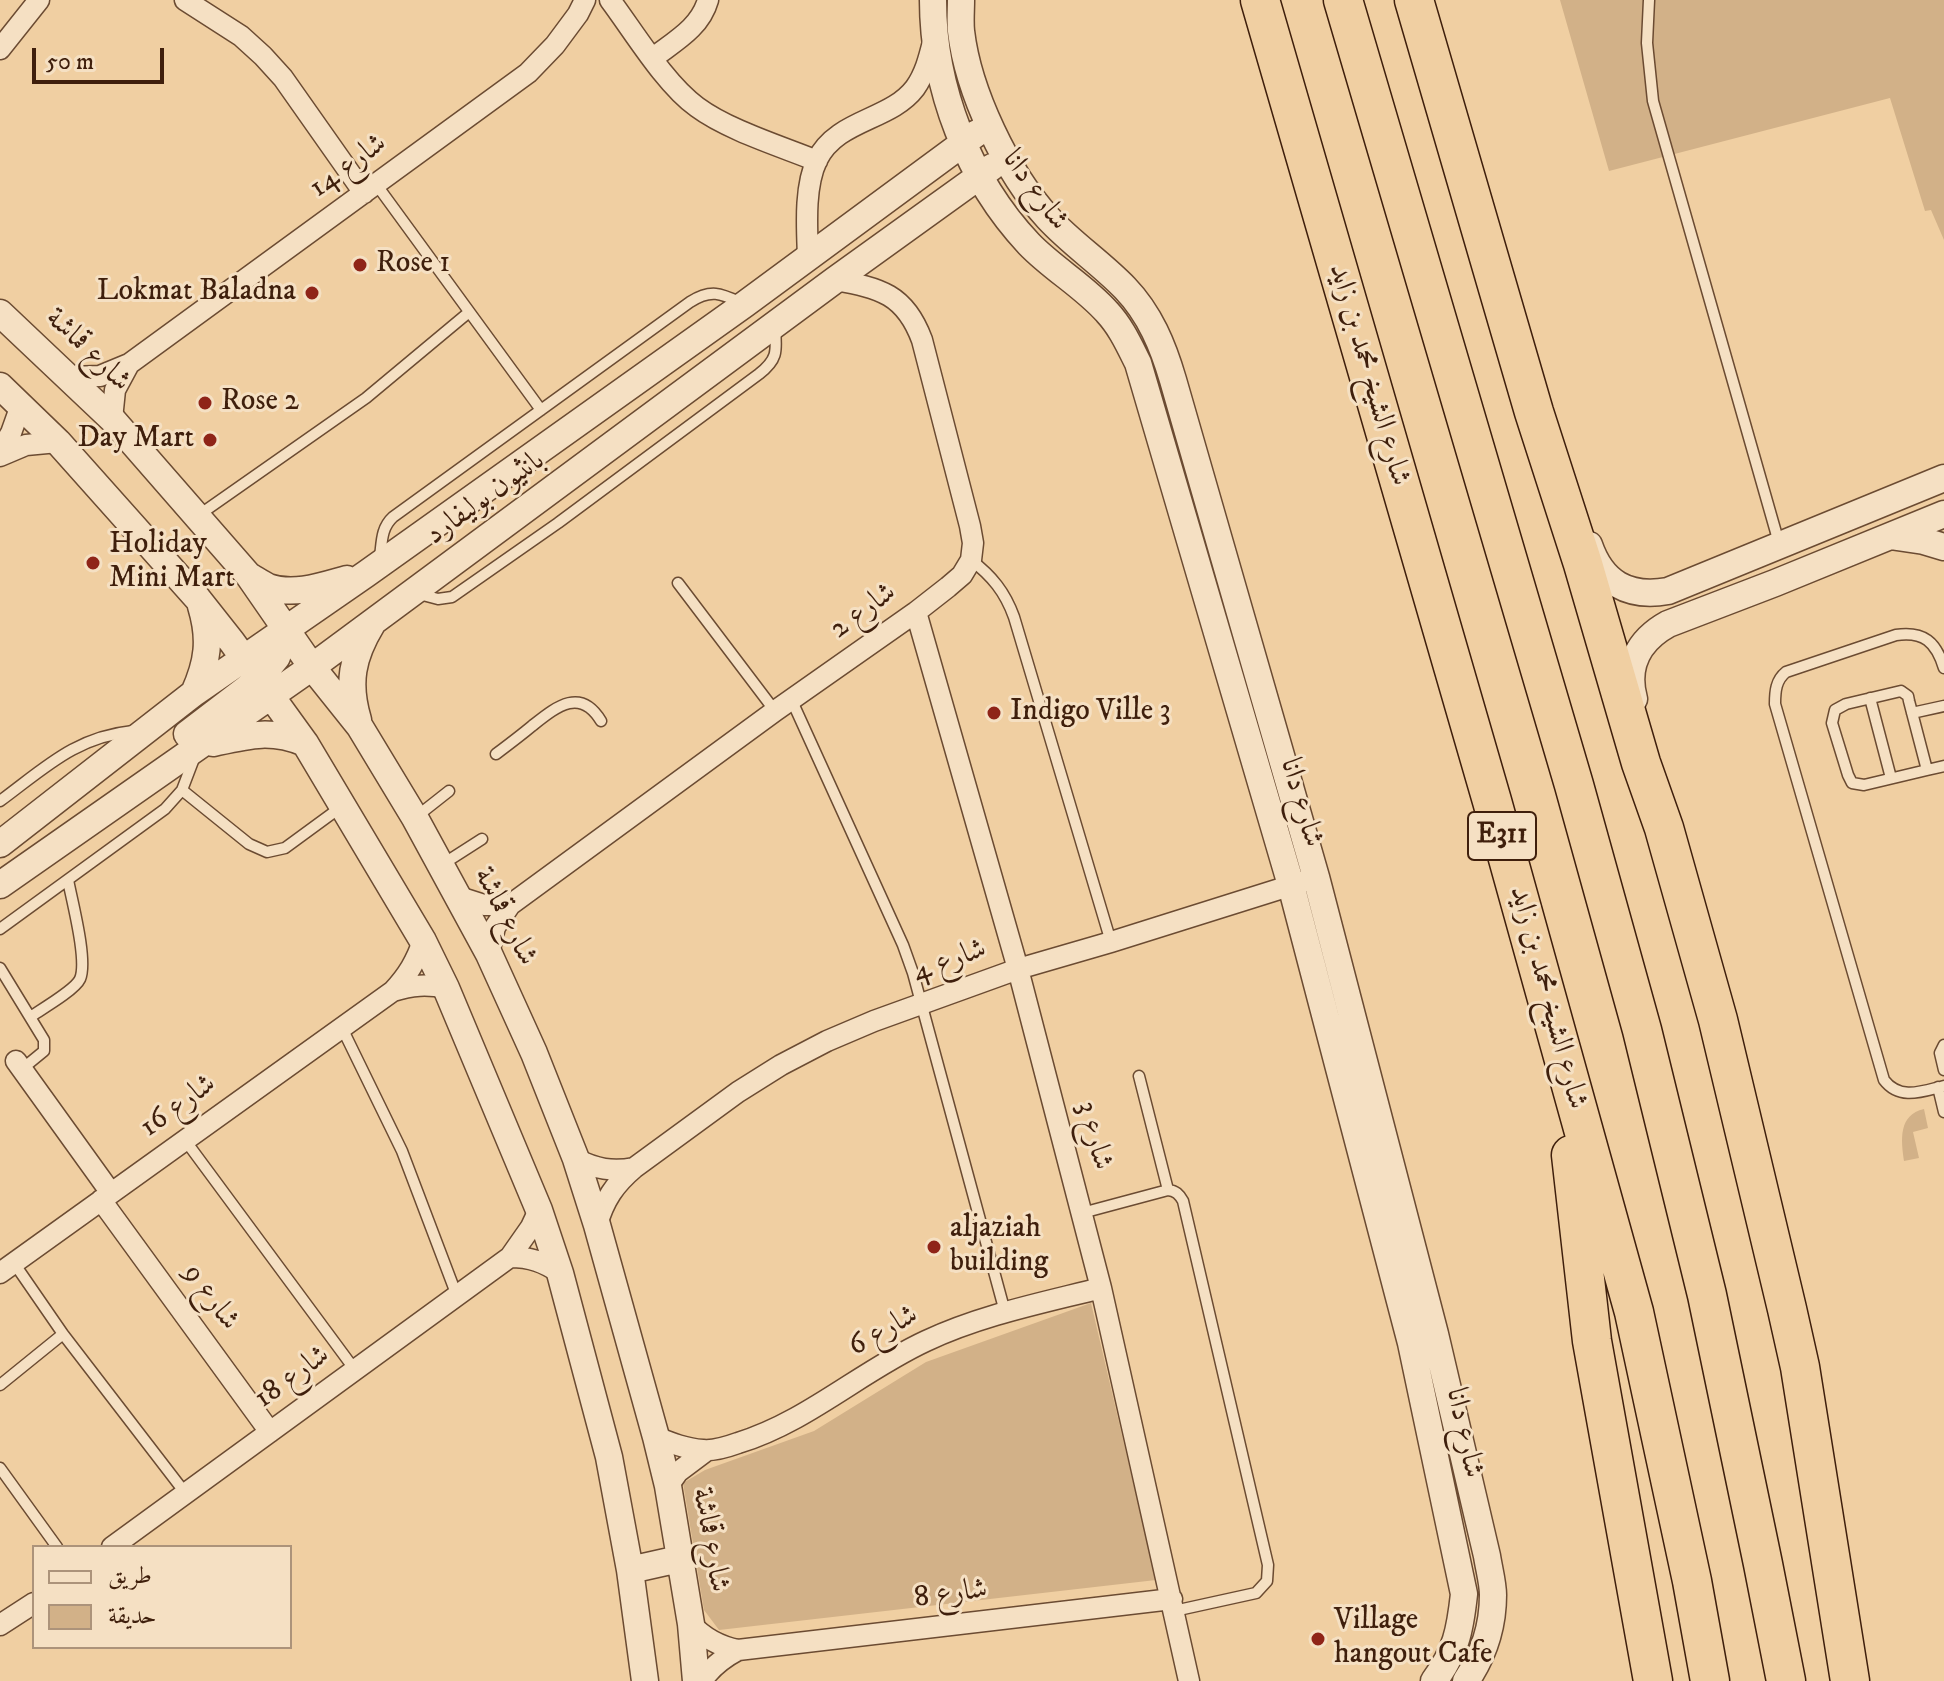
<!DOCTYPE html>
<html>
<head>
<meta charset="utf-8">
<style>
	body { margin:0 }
	#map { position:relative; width:1944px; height:1681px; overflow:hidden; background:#f0cfa2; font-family:"IM FELL DW Pica",Amiri,serif }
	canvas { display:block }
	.legend { position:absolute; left:32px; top:1545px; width:260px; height:104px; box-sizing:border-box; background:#f5e0c3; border:2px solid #ac937a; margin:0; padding:10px 14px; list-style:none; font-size:24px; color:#3f1f0c }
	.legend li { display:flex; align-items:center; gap:16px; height:40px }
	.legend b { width:40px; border:2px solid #ac937a }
	.scale { position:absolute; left:32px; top:48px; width:132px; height:36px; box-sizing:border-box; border:4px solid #3f1f0c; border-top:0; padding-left:10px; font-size:24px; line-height:28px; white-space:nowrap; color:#3f1f0c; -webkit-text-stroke:6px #f5e0c3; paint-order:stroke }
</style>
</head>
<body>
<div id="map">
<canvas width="1944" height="1681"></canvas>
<ul class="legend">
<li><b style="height:10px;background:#f5e0c3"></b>طريق</li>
<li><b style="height:22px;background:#d2b188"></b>حديقة</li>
</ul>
<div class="scale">50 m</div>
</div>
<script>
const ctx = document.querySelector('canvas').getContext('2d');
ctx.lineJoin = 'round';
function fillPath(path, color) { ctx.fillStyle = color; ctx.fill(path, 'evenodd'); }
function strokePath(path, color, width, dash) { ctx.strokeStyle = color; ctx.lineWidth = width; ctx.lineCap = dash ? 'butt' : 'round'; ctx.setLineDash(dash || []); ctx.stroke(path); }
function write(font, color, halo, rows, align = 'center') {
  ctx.font = font + ' "IM FELL DW Pica",Amiri,serif'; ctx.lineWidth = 6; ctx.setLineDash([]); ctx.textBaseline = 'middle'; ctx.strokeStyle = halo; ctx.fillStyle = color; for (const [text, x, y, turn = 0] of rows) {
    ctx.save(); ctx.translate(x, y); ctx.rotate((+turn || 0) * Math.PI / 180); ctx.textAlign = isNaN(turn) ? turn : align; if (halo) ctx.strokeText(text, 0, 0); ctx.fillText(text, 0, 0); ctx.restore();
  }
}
const green = new Path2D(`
	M1560,0h384v240l-13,-30 -6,1 -35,-113 -281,73z
	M1924,1109l4,19 -15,4 6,26 -15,3c-3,-21 -6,-46 20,-52z
	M1091,1303l65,277 -437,50 -15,-20 -21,-127 22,-13 109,-39 112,-69z`);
const service = new Path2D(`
	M1649,0l-2,43 6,58 126,442
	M376,184l165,226
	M199,515l167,-117 102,-85
	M380,557c2,-15 1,-29 13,-40l297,-215c22,-14 32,-8 54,2
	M971,560c21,16 34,32 43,57l97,325
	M678,583l97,128
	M419,594l19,5 14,-2 106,-74 201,-149c18,-14 18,-22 16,-44
	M1944,668c-8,-26 -20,-37 -48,-33l-110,37c-10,8 -11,19 -11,32l109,376c16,21 39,11 60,6
	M1901,691l7,5 1,5 18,69 -63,15 -12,-2 -4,-8 -16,-52 3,-13 11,-6z
	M1870,698l21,80
	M792,701l111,244 10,28 92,339
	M1912,713l32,-7
	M496,754c12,-9 24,-18 36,-28 23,-18 48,-40 69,-5
	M1927,770l17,-4
	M182,790l67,54 18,8 18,-4 56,-41
	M0,801c45,-33 75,-64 133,-70
	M416,817l33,-26
	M443,864l39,-25
	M0,929l165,-120 17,-19 13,-34
	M0,968l44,72v11l-22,18
	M30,1017c12,-8 45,-27 50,-38 8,-18 -8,-78 -12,-99
	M342,1028l60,123 55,145
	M1944,1045l-4,8 4,17
	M1139,1076l29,114
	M1938,1087l6,25
	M185,1140l170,230
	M1082,1213l86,-23c8,1 11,4 15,11l85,364 -1,16 -11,12 -82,18
	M14,1263l49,71 123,160
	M0,1385l63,-51
	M0,1468l57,79`);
const minor = new Path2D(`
	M185,0l56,36 22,20 20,22 81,115
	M610,0c24,32 55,84 87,107 31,23 83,39 120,54
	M0,49l39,-49
	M653,58c22,-17 47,-30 55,-58
	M808,257c-1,-29 -4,-70 9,-97 20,-41 73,-39 98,-72 10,-14 14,-30 18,-46
	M69,377l31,-1 29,-12 399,-291 27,-28 23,-31 7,-14
	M112,419l3,-29 14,-26
	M0,452l11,-19 10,-28
	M0,456l26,-11 32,-3
	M916,612l102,357 83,319 88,393
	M459,897l25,8h26
	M489,954l6,-27 15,-22 265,-194 141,-99 32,-25 14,-12 9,-15 2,-17 -3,-17 -48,-186c-17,-46 -42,-52 -87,-60
	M393,991c19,-6 34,-7 53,-3
	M16,1061l95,132
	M576,1159c20,10 36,13 58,9
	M101,1200l169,232
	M597,1225c7,-25 18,-41 37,-57l104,-76 43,-27 46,-24 47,-20 144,-52 93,-27 194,-61
	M510,1257c20,0 34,5 50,16
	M0,1273l393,-282c15,-16 23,-30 30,-50
	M656,1437c15,6 30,12 47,13 11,1 24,-3 35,-7 69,-21 123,-72 188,-102 55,-26 116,-38 175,-53
	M668,1486l10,-14 28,-21
	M112,1547l398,-290 21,-30 8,-17
	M691,1624c13,14 27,22 47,26
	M0,1625l34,-22
	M702,1681c9,-14 21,-23 36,-31l434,-51`);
const tertiary = new Path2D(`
	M933,0c0,88 35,179 96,244 24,25 55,42 78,68 14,15 22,33 31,51l153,522 120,458 53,251c-4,37 -8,57 -30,87
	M961,0c0,10 -1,21 0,31 7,61 46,142 87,187 24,26 53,45 77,70 25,26 38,58 48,92l143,497 119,457 52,222c2,13 6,27 6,39 0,31 -10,61 -27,86
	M0,313l112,106 137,157 63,91 48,60 55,91 74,136 45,99 42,106 21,66 59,212 12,49 23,138 5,57
	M0,386l58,56 140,157 34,43 73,101 118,198 23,47 93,222 21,63 49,184 21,113 15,111
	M1890,536l34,5 20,6
	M1589,545c13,38 39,53 79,46l276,-113
	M251,577c5,3 11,7 17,10 26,9 54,-1 79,-8
	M194,693c14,-31 17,-54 7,-87
	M1634,699c-9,-33 5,-59 34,-75l107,-41 169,-69
	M358,720c-11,-37 -6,-63 14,-96
	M187,734l72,-55 18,-22 9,-27
	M213,743c36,-8 58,-14 92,0
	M0,844l194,-151 172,-119 379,-270 232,-171
	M0,885l312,-218 523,-387 157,-113
	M630,1570l49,-11`);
const motorway = new Path2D(`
	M1260,0l232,801 142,511 58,269 18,100
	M1343,0l231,785 68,245 65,265 56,269 23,117
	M1414,0l120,412 49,152 58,199 23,65 54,192 69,289 13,58 50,314
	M1571,1155l21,186 61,340`);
const markers = [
	[360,265,8,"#8f2418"],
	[312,293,8,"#8f2418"],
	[205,403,8,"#8f2418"],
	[210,440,8,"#8f2418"],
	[93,563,8,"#8f2418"],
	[994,713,8,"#8f2418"],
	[934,1247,8,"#8f2418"],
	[1318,1639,8,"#8f2418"]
];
const shields = [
	[1502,836,68]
];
const shieldNames = [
	["E311",1502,836]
];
const streetNames = [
	["شارع 14",349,167,-36],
	["شارع دانا",1034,191,54],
	["شارع قماشة",87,351,44],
	["شارع الشيخ محمد بن زايد",1368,375,74],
	["بانثيون بوليفارد",486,499,-36],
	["شارع 2",864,612,-36],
	["شارع دانا",1300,803,74],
	["شارع قماشة",504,917,63],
	["شارع 4",950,962,-20],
	["شارع الشيخ محمد بن زايد",1547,998,75],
	["شارع 16",179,1107,-36],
	["شارع 3",1093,1136,75],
	["شارع 9",210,1298,54],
	["شارع 6",884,1332,-29],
	["شارع 18",293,1378,-36],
	["شارع دانا",1463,1433,78],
	["شارع قماشة",709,1540,80],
	["شارع 8",951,1595,-7]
];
const poiNames = [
	["Rose 1",376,265],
	["Lokmat Baladna",296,293,"right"],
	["Rose 2",221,403],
	["Day Mart",194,440,"right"],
	["Holiday",109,546],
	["Mini Mart",109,580],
	["Indigo Ville 3",1010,713],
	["aljaziah",950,1230],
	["building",950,1264],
	["Village",1334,1622],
	["hangout Cafe",1334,1656]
];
fillPath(green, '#d2b188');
strokePath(service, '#6b4b32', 13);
strokePath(minor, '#6b4b32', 23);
strokePath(tertiary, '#6b4b32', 29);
strokePath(motorway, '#3f1f0c', 41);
strokePath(service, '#f5e0c3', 10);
strokePath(minor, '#f5e0c3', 20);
strokePath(tertiary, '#f5e0c3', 26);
strokePath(motorway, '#f0cfa2', 38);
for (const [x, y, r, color] of markers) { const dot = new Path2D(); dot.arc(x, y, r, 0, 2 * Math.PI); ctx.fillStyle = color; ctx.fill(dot); strokePath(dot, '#f5e0c3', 3); }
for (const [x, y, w] of shields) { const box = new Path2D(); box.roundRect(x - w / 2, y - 24, w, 48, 6); ctx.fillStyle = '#f5e0c3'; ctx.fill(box); strokePath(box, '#3f1f0c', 2); }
write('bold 28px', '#3f1f0c', null, shieldNames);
write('30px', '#3f1f0c', '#f5e0c3', streetNames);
write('30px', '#3f1f0c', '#f5e0c3', poiNames, 'left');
</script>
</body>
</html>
